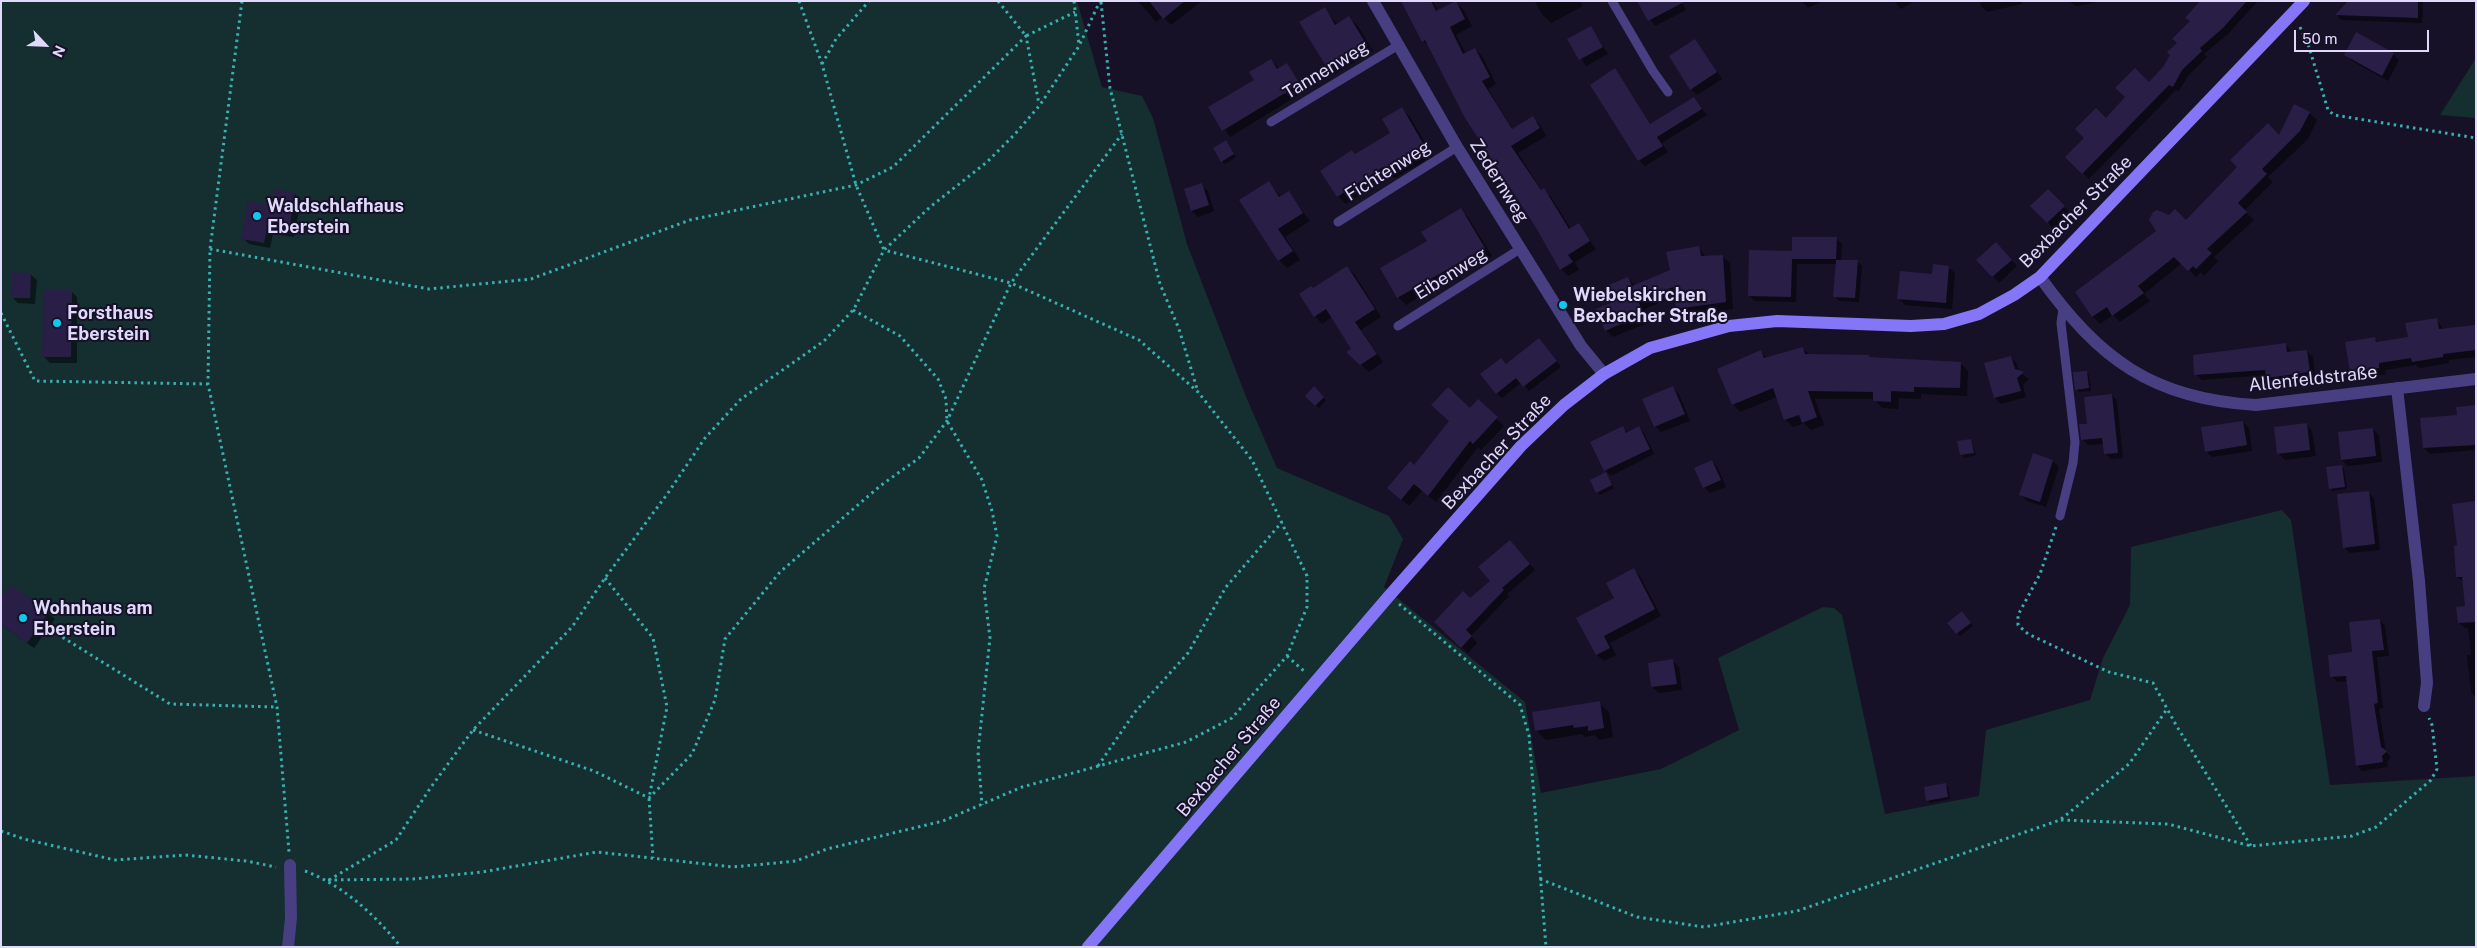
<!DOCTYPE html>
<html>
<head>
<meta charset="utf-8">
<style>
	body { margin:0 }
	#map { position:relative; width:2477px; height:948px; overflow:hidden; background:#161126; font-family:"Public Sans",sans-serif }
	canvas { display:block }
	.frame { position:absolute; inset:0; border:2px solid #e0d9fc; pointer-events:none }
	.north { position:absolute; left:20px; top:20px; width:50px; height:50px; -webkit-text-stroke:4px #161126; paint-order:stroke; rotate:115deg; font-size:14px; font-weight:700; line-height:20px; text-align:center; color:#e0d9fc }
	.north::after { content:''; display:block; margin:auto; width:18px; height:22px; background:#e0d9fc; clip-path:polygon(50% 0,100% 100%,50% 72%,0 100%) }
	.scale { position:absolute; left:2294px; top:30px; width:135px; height:22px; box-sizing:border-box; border:2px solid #e0d9fc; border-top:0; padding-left:6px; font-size:15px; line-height:18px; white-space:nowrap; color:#e0d9fc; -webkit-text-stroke:4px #161126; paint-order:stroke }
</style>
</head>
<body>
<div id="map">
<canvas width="2477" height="948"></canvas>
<div class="frame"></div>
<div class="north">N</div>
<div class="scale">50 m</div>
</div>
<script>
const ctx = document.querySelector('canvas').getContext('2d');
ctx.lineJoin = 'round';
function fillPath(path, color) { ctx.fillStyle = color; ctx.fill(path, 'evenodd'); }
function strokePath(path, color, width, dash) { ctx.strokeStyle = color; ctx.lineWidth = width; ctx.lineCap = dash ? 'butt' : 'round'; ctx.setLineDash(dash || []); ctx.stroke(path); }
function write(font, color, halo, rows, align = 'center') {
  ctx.font = font + ' "Public Sans",sans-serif'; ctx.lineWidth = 4; ctx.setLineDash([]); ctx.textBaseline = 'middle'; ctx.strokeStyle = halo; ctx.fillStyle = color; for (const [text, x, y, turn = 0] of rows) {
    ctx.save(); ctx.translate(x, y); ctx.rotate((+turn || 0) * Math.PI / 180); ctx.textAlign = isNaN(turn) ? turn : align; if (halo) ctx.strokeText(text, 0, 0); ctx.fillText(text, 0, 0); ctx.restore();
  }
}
const green = new Path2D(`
	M1,1h1076l25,86 40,9 11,22 34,126 60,155 30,69 112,48 14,23 -19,48 141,115 16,91 120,-24 78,-39 -21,-72 105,-51 11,1 8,7 43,199 94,-18 7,-66 104,-30 13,-42 27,-53 1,-58 151,-37 9,10 39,265 146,-9v171h-2475z
	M2476,58v60l-36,-3z`);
const shadow = new Path2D(`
	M1138,1h64l-31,24 -8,-8 -7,5z
	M1404,1h29l5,10 17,-9 8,7 9,17 -16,9 10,19 9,-5 7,7 14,28 -8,5 25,41 19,-12 8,7 6,11 -28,17 24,38 2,-1 7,7 20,32 7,-4 18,24 -21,13 4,8 -11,6 -7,-7 -130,-221 -8,-7z
	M1535,1h45l3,5 -32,17 -10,-10z
	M1638,1h43l5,9 -31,16z
	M1802,1h21l-15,7z
	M1894,1h21l-14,8z
	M1980,1h42v3l-35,8 -6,-6z
	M2068,1h26l1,2 -19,3z
	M2203,1h55l-30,33 -24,20 3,3 -19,19 -9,15 -3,-1 -87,89 -22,-22 39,-38 43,-35 15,-16 27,-46 -4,-4z
	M2350,1h73l-1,22 -81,-3 -4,-5z
	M1324,9l14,16 11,-7 9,8 15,25 -38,23 -8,-9z
	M1591,27l17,27 -22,12 -17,-26z
	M1695,40l27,39 -25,16 -6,-6z
	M2393,54l6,6 -11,21 -36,-20 -6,-6z
	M1271,60l8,9 8,-5 18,27 -75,46 -20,-30 46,-27z
	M1615,70l36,55 43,-27 13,17 -45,28 6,9 -23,14 -6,-6z
	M1402,109l8,8 23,39 -38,22 -4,-3 -45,29 -8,-8 18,-41 35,-21z
	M2309,113l8,7 -9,19 -40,38 5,5 -29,29 10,9 -40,37 4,4 -14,15 -3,-4 -5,5 -14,-14 -38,31 6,7 -30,21 -7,-7 -13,9 -7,-7 -17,-24 110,-72z
	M1228,145l8,12 -11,7 -3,-3z
	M1269,183l12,14 7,-5 22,29 -25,16 15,23 -13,8 -8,-8z
	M1201,185l7,6 6,20 -16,6 -6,-6z
	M2048,191l22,22 -16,16 -22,-23z
	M295,194l6,6 -7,37 -21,-3 -3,14 -21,-4 -6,-6 29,-32z
	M1460,210l8,7 24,39 -86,49 -8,-8 30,-56z
	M1836,238l6,6 -1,17h16l5,5 -3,36 -20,-1 -5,-5 3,-32h-40l-1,38 -42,-1 -5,-6 44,-43z
	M1698,247l8,10 16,-1 8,7 3,46 -48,7 -7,-7 -3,-13 -30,13 5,13 -37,15 -7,-7 9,-27 13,-25 7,7 36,-14z
	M2002,250l15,16 -18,17 -21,-23z
	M1948,267l7,6 -3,36 -47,-4 -6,-6z
	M1347,268l8,7 26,42 -20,13 22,32 -14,10 -14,-13 -2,-10 -21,-32 -10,7 -7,-8z
	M30,274l7,6 -2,24 -17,-1 -6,-6z
	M71,291l6,6v66h-27l-7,-7z
	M2436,319l8,11 31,-4 1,-7v38l-27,3v3l-29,5 -4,-3 -31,5 1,4 -28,5 -7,-7 24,-33 3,3 31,-4z
	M2286,344l6,9 15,-2 6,6 2,21 -42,5 -6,-8 -65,5 -6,-6z
	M1544,345l17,22 -32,24 -7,-9 -20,16 -5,-5 10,-28z
	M1803,349l7,6 58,1 3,3 89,4 8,8 -1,25 -46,-2v5l-22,-1 -1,11 -16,-1 -8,-9h-59l9,26 -13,5 -7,-7 -11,4 -7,-7 -9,-23 -37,15 -7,-8 28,-52 7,7z
	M2011,357l6,7 2,8 10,7 -6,6 3,12 -25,7 -6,-6 -9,-34z
	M2086,372l3,3 2,16 -12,1 -3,-3z
	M1314,388l12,12 -7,8 -13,-12z
	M1673,388l6,6 11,27 -29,11 -6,-6z
	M2112,395l5,6 6,57 -12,1 -6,-6 -1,-9 -16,1 -6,-6 6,-14z
	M1478,401l26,25 -23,24 -3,-3 -42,55 -14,-11 -13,15 -12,-10 17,-30 36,-45 20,-11z
	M2476,415v35l-46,4 -6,-6z
	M2243,422l6,6 3,23 -40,6 -6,-6z
	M2306,424l6,7 4,25 -31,4 -7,-7z
	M1623,428l5,5 11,-5 5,5 10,21 -43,22 -6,-6 -13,-27z
	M2373,429l6,6 3,27 -34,4 -6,-6 -3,-27z
	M1971,440l5,15 -12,3 -5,-16z
	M2034,455l19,6 6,6 -13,40 -19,-6 -6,-6z
	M1712,461l6,7 8,19 -16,6 -6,-6z
	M2341,467l3,2 3,20 -14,2 -3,-2z
	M1606,473l8,15 -14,7 -8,-15z
	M2368,492l6,6 6,52 -30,3 -6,-6z
	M2476,502v195l-5,-4 -4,-38h4l-3,-27h-3l-6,-5 8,-16 -3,-25 -7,-5 2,-31z
	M1516,548l19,22 -28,24 2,2 -38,40 6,7 -9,10 -33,-31 35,-22 22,-19z
	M1633,569l7,7 21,40 -51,27 6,12 -12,6 -7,-6 -19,-37 37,-20z
	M48,613l7,6 -21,29 -33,-23z
	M1965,616l8,10 -13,10 -3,-3z
	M2380,620l5,6 4,30 -12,1 6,51 -4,1 7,43 5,5 -4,5 1,5 -26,4 -5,-6 -9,-84 -11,1 -5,-6z
	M1673,661l6,6 3,23 -23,3 -7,-6z
	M1599,703l10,9 4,25 -14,3 -4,-5 -11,2 -2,-3 -36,6 -10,-10z
	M1946,785l2,2 2,12 -20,4 -3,-3z`);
const building = new Path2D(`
	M1149,1h36l-22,18z
	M1401,1h30l5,10 20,-10 9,18 -15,8 13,27 12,-6 15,29 -8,4 30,48 21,-13 7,12 -29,18 30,44 3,-2 25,41 10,-6 11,18 -22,14 5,7 -13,8 -25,-44 -70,-108 -40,-78 -3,2z
	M1637,1h49l-38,20z
	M2200,1h47l-24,27 -23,20 2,3 -20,19 -9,17 -4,-2 -87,89 -17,-17 19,-19 -9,-9 21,-21 10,10 19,-21 -10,-9 20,-20 14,14 14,-15 7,-12 -3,-3 10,-9 -5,-4 18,-18 -5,-3z
	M2348,1h70v17l-83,-3z
	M1325,7l10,18 14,-9 16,26 -39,24 -27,-44z
	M1591,26l12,21 -24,13 -12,-21z
	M2356,32l38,21 -12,23 -38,-21z
	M1695,39l22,33 -27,18 -21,-34z
	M1271,59l6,10 10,-6 13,21 -78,47 -14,-24 46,-27 -5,-8z
	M1615,68l35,56 44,-27 8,12 -45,28 6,9 -25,15 -48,-76z
	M2294,104l16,8 -10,19 -38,38 5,5 -29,29 9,9 -40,37 5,4 -16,16 -3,-3 -5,5 -14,-14 -36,29 6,7 -32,23 -5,-9 -15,10 -17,-25 81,-61 -7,-11 4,-8 4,-2 12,5 6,-6 11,11 51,-53 -7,-7 38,-37 11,12z
	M1402,107l23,40 -40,24 -2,-4 -46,30 -17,-26 32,-21 3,4 35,-21 -8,-14z
	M1226,140l8,14 -13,8 -8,-14z
	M1269,181l10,16 10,-6 14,22 -25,16 15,22 -15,10 -39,-61z
	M1202,183l7,22 -18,6 -7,-22z
	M274,189l21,4 -6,39 -22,-4 -3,15 -23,-4 7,-38 23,4z
	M2048,189l17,17 -18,17 -17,-17z
	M1461,208l24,40 -88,50 -17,-30 47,-27 -6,-9z
	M1792,237h45l-1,22h-44l-1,38 -43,-1 1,-46 43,1z
	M1996,242l16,18 -20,17 -16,-17z
	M1699,246l2,10 22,-1 3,47 -50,7 -3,-22 -35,14 6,13 -39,17 -9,-22 17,-7 -7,-16 22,-9 4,9 38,-16 -4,-18z
	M1836,260h22l-3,38 -22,-1z
	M1933,264l16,2 -3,37 -49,-4 3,-28 32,3z
	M1347,266l28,43 -20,13 22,32 -17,11 -14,-13 5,-3 -25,-40 -12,8 -15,-23 12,-8 2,2z
	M12,272l19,1 -1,25h-19z
	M43,290h29l-1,67h-29z
	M2437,318l2,11 37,-4v25l-33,4v3l-31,5 -1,-4 -32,5v5l-29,4 -5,-30 30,-5 1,5 32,-5 -3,-14z
	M1539,338l18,23 -34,26 -7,-9 -20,16 -16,-20 21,-16 5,6z
	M2286,343l1,9 20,-2 3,22 -44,6 -1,-8 -71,5 -1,-20z
	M1803,347l2,7 64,1v2l92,5 -1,26 -46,-1v5l-23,-1v11l-18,-1v-9l-65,-1 9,26 -15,6 -3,-8 -15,5 -11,-32 -41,17 -15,-36 44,-19 3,8z
	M2011,356l4,13 9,3 -7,6 4,13 -27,7 -10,-35z
	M2087,371l2,17 -14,2 -2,-18z
	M1314,386l10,11 -9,9 -10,-10z
	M1673,386l12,28 -31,13 -12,-28z
	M1448,387l22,21 8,-9 20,18 -25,27 -3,-3 -42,55 -14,-12 -13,16 -14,-12 23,-27 4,4 35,-44 -18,-16z
	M2112,394l6,59 -14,1 -2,-16 -21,2 -2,-16h8l-3,-27z
	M2476,405v40l-53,3 -3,-30 37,-3 -1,-8z
	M2243,421l4,24 -42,7 -4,-25z
	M2307,423l3,27 -33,4 -3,-27z
	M1623,426l3,7 13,-7 11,23 -46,22 -14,-29z
	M2373,428l3,28 -35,4 -3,-28z
	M1971,439l3,14 -14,2 -3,-14z
	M2033,453l20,7 -13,42 -21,-7z
	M1712,460l9,20 -18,8 -9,-20z
	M2342,465l3,22 -16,2 -3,-22z
	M1606,472l6,13 -16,8 -6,-13z
	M2369,491l6,53 -32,4 -6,-54z
	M2476,501v121l-18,1 -2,-16 9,-1 -3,-29h-6l-2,-31 3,-1 -5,-41z
	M1510,540l20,24 -28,24 2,2 -38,40 6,6 -11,12 -27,-26 29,-31 7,7 20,-17 -12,-14z
	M1634,568l21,41 -51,27 6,12 -14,7 -20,-37 38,-20 -8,-15z
	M11,585l38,27 -22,31 -26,-18v-27z
	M1962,611l9,12 -15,11 -9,-11z
	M2380,619l4,31 -12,1 6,52 -4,1 7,43 6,4 -5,5 1,6 -27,4 -10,-90 -16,1 -2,-22 24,-3 -3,-30z
	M1673,659l4,25 -26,3 -3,-24z
	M1600,701l4,27 -16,3v-5l-14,2 -1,-3 -38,6 -3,-19z
	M1946,783l2,14 -22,4 -2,-14z`);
const path = new Path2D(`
	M242,1l-32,248 -2,135 69,323 12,145
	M799,1l23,63 34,121 28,65
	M998,1l28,35 49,-24
	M1074,1l5,44
	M1101,2l9,86 50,196 19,45 19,63
	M2300,27l9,20 19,63 6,5 142,23
	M822,64l14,-25 33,-38
	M210,249l219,40 102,-10 159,-59 166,-35 37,-18 133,-131 13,68
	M853,310l47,26 38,43 8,20 1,22 35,59 10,31 5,25 -13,53 6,49 -12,114 4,53
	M1,313l34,68 173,3
	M2056,527l-16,47 -22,41v10l10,9 81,38 44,11 23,42 75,121
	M605,578l48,60 14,69 -18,91 4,60
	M1399,604l121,101 9,30 17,212
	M46,627l124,77 106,3
	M1287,656l18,16
	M473,730l121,41 55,27 43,-44 23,-54 10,-61 55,-67 100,-86 39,-28 28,-37 64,-138 111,-149
	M1098,766l37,-54 53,-59 38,-66 56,-65
	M2061,820l107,4 83,22 101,-10 24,-9 55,-47 6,-11 -5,-44 -3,-7
	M1,831l23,8 91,21 70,-5 61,6 30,6
	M305,871c39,15 69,43 96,76
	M1540,879l97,38 67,10 93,-16 263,-91 69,-56 38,-55
	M328,880l85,-1 69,-7 115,-20 136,15 63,-6 31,-12 116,-28 79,-34 164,-45 46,-24 55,-62 20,-49v-31l-55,-116 -54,-68 -59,-52 -128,-57 -127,-33
	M329,880l67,-40 35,-53 42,-57 99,-103 33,-49 63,-85 37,-55 36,-39 83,-58 30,-32 30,-59 46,-43 57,-45 28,-28 25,-29 39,-59 21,-45`);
const lane = new Path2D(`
	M1612,1l41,70 15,21
	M1271,122l126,-76
	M1338,222l119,-75
	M1398,326l122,-77
	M2060,516l13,-53 2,-21 -14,-119 2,-14`);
const street = new Path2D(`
	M1373,1l84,146 124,199 23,28
	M2040,277c59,82 112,122 216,128l220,-26
	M2397,388l22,193 8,102 -3,23
	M288,947l3,-29 -1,-53`);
const secondary = new Path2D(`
	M1088,947l301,-351 132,-150 43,-41 40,-31 46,-26 79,-22 48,-5 134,5 33,-2 35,-10 35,-19 26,-18 264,-276`);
const markers = [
	[257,216,5,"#12c7ef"],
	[1563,305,5,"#12c7ef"],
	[57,323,5,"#12c7ef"],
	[23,618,5,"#12c7ef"]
];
const streetNames = [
	["Tannenweg",1326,70,-31],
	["Fichtenweg",1388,171,-32],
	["Zedernweg",1499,181,58],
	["Bexbacher Straße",2076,212,-45],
	["Eibenweg",1451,274,-32],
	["Allenfeldstraße",2313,379,-6],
	["Bexbacher Straße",1497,452,-47],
	["Bexbacher Straße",1229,757,-50]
];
const poiNames = [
	["Waldschlafhaus",267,206],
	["Eberstein",267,227],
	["Wiebelskirchen",1573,295],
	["Bexbacher Straße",1573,316],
	["Forsthaus",67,313],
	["Eberstein",67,334],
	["Wohnhaus am",33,608],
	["Eberstein",33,629]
];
fillPath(green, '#152e2f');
fillPath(shadow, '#0007');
fillPath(building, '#291e46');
strokePath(path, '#38afb1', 3, [2.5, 4]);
strokePath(lane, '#473f82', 9);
strokePath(street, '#473f82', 12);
strokePath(secondary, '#8476f6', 12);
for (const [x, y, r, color] of markers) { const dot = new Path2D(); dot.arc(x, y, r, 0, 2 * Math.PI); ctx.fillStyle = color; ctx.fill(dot); strokePath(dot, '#161126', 2); }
write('18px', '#e0d9fc', '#161126', streetNames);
write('bold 18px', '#e0d9fc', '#161126', poiNames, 'left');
</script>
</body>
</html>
